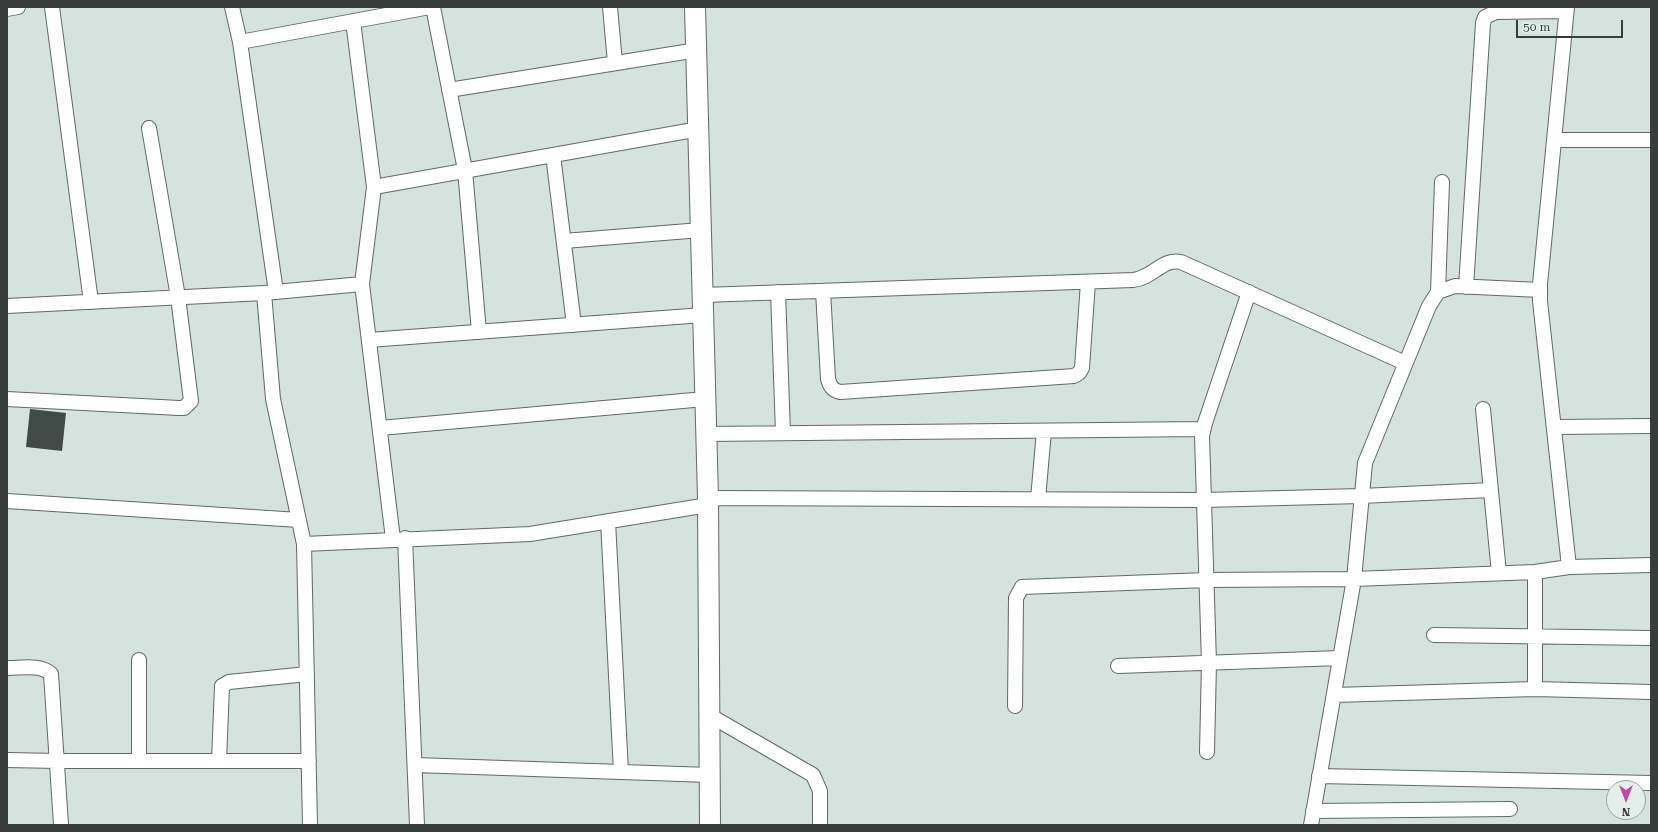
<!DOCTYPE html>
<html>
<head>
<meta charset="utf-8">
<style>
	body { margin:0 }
	#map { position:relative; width:1658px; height:832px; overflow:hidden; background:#d5e2dd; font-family:"Roboto Serif",serif }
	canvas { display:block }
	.frame { position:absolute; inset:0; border:8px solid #383d3b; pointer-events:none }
	.north { position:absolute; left:1606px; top:780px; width:40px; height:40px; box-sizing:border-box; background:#e2efea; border:1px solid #9ea8a4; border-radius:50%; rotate:180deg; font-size:11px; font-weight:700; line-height:16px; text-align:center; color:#383d3b }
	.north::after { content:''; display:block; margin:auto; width:14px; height:18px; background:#bc4aa5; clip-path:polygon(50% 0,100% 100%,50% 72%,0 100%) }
	.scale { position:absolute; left:1516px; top:20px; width:107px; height:18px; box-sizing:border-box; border:2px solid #383d3b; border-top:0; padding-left:5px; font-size:12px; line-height:14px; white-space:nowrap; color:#383d3b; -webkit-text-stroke:3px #e2efea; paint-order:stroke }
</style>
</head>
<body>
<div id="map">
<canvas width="1658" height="832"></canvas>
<div class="frame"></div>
<div class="north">N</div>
<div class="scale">50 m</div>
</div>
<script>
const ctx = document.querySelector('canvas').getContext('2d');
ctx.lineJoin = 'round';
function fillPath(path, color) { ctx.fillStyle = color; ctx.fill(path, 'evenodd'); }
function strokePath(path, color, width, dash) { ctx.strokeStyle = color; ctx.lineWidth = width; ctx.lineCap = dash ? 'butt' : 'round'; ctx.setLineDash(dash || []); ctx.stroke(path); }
const building = new Path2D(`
	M30,409l36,4 -4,38 -36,-4z`);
const street = new Path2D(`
	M52,7l39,295
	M232,7l8,35 36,250
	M433,7l32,163 14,162
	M610,7l5,56
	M1567,7l-27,277v17l29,266
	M7,9l11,-2
	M353,21l21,166
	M240,42l190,-35
	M449,90l248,-40
	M699,129l-325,58 -12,97 -98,9 9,106 31,145 226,-10 178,-29
	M1554,140h97
	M553,155l21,170
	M564,241l137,-11
	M362,284l31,255
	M1466,287l17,-264 2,-6 11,-5 70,-1
	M823,291l5,88c2,7 4,11 12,13l234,-16 5,-3 3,-5 6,-86
	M778,292l5,141
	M1438,292l4,-110
	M703,295l430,-15c20,-2 29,-22 48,-18l224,101
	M7,306l257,-13
	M369,340l334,-25
	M7,399l172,9h5l7,-7 -13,-104 -29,-169
	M1483,409l16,164
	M1554,427l97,-1
	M380,428l325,-29
	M706,434l497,-5
	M708,498l496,2 157,-4 130,-6
	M1038,499l6,-68
	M7,501l292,19
	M608,521l13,251
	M405,538l12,287
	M304,544l6,281
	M1535,572v117
	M1434,635l217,3
	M1118,666l222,-8
	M7,668c14,0 34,-4 44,6l10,151
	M1334,695l201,-6 116,3
	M1015,706l1,-108 6,-11 184,-7 148,-1 181,-7 34,-5 82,-2
	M709,715l104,60 7,16v34
	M1207,752l2,-89 -7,-227 3,-13 44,-131
	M7,760l51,1h251
	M139,761v-101
	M219,761l3,-75 7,-4 78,-8
	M415,765l295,10
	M1319,776l332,7
	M1313,811l197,-2
	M1311,825l43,-246 11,-116 64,-157 9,-14 17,-6 85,4`);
const secondary = new Path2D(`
	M695,7l13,491 2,327`);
fillPath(building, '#404b47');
strokePath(street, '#5f6a66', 16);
strokePath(secondary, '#5f6a66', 22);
strokePath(street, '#fff', 14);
strokePath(secondary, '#fff', 20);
</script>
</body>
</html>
